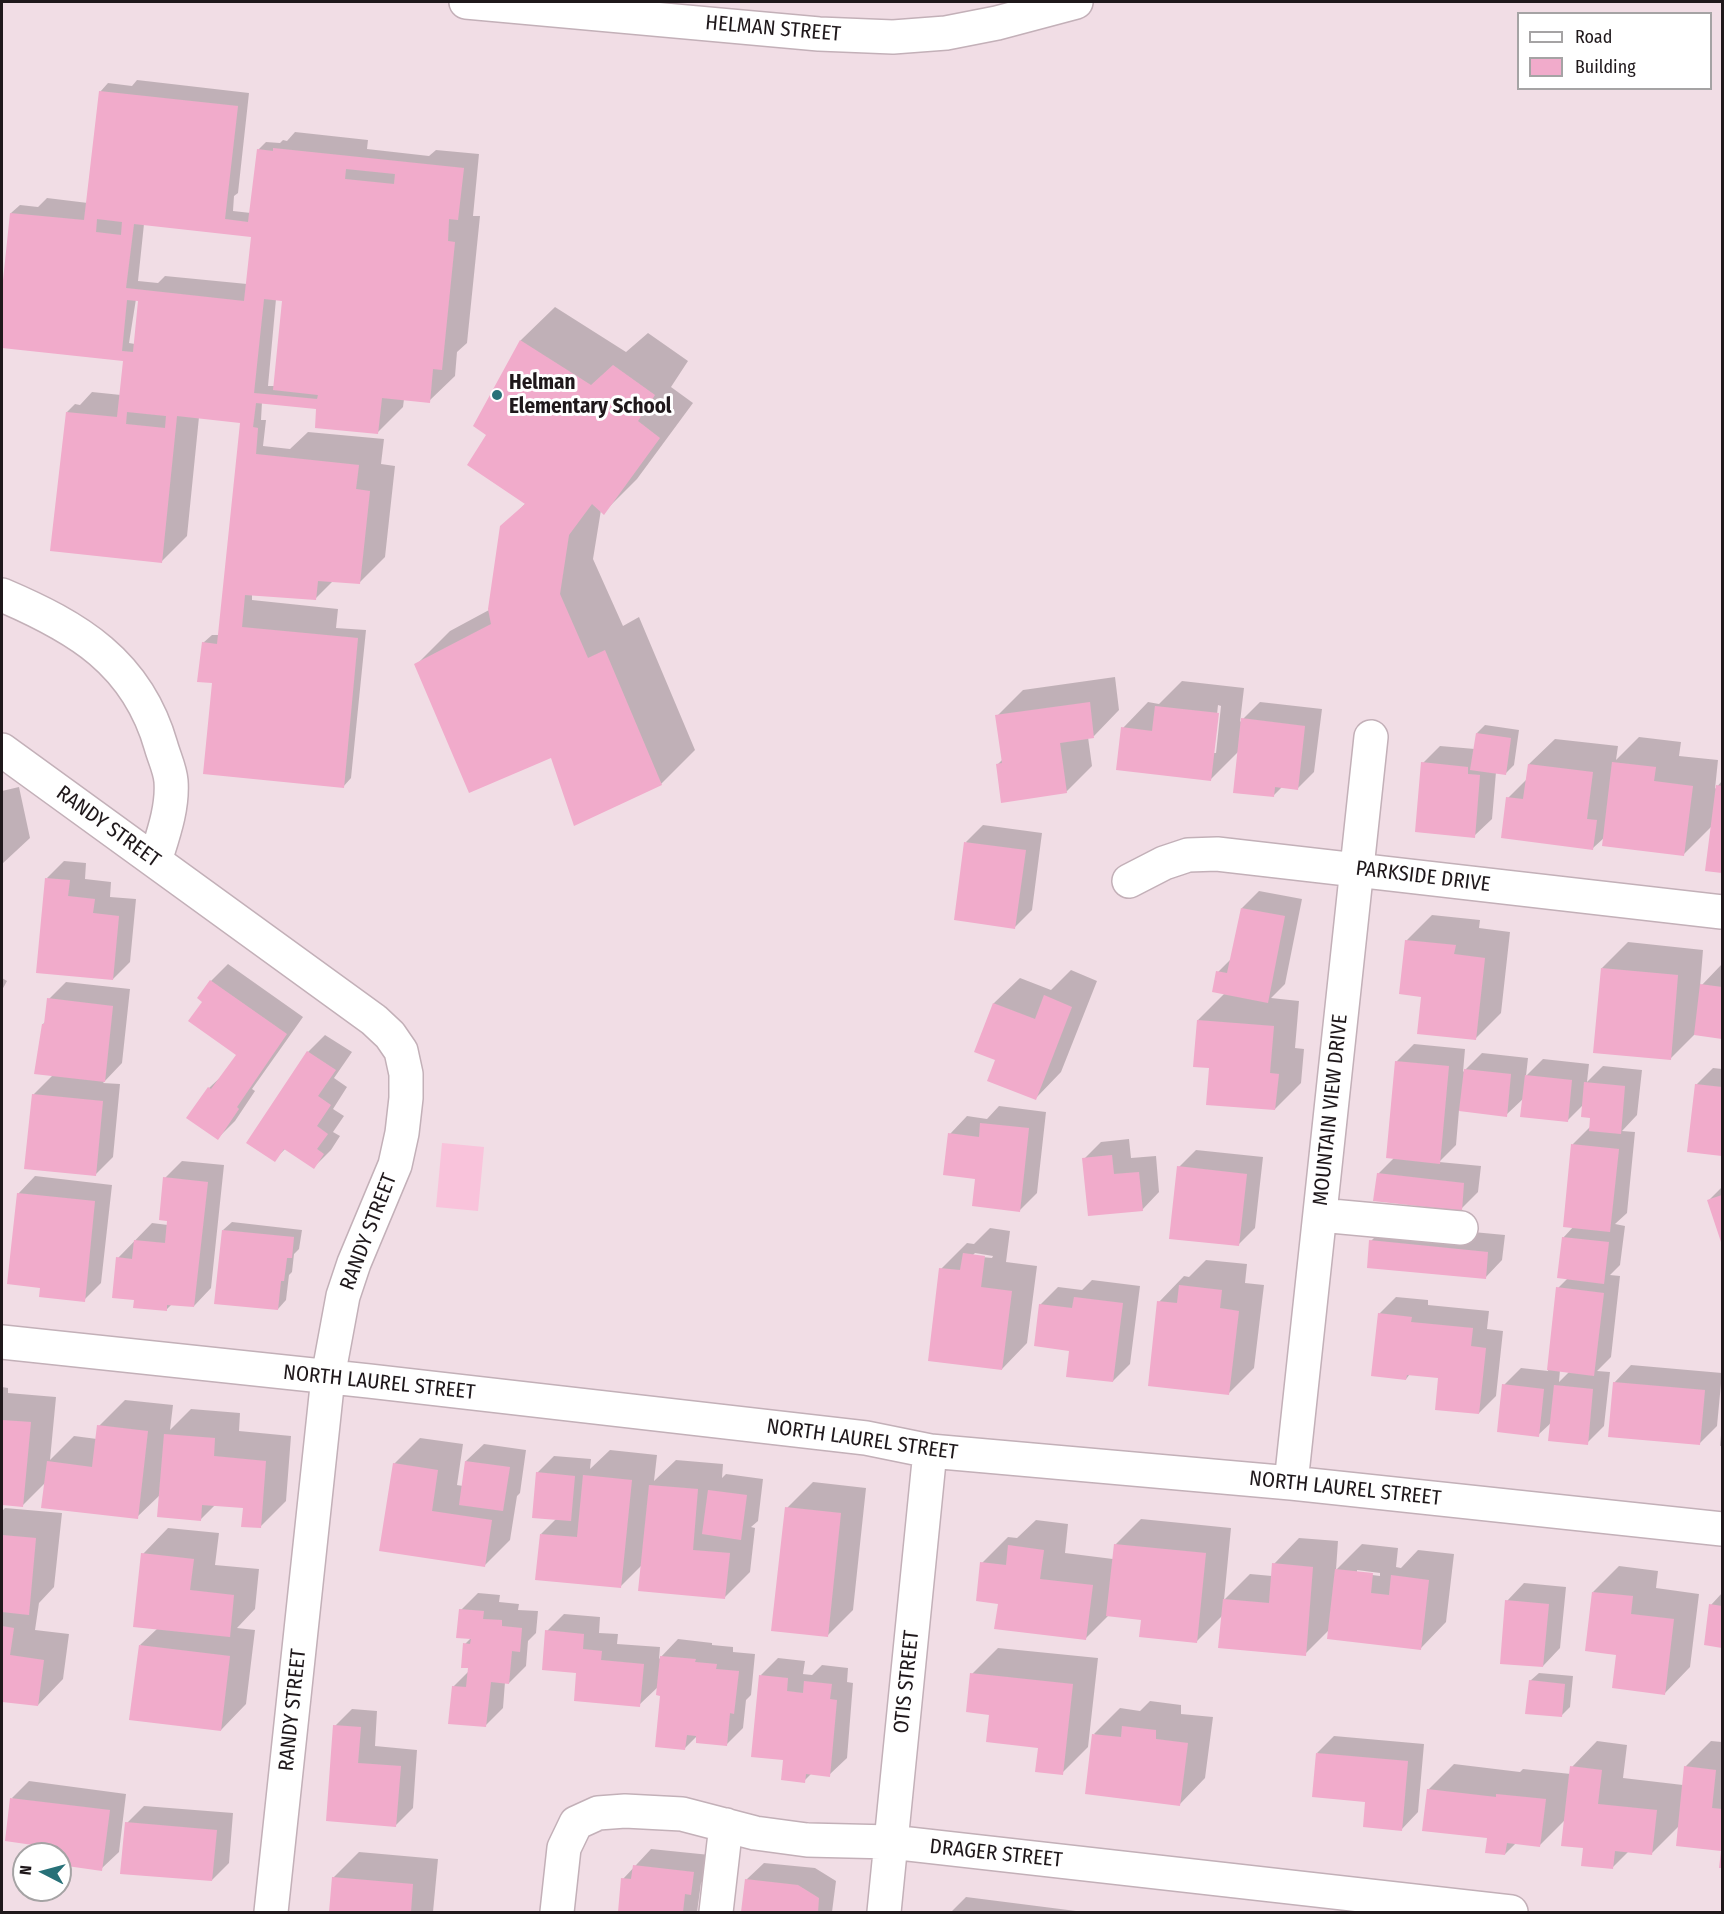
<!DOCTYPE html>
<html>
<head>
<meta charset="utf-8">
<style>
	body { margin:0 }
	#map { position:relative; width:1724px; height:1914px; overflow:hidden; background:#f1dde5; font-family:"Fira Sans Condensed",sans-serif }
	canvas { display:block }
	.frame { position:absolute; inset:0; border:3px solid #1f181b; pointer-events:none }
	.legend { position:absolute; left:1517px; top:12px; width:195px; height:78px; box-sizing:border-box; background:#fff; border:2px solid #a5a3a4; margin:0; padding:8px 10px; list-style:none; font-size:18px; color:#1f181b }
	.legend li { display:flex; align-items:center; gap:12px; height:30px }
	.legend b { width:30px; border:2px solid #a5a3a4 }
	.north { position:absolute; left:12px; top:1842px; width:60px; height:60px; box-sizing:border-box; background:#fff; border:2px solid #a5a3a4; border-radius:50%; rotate:276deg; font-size:16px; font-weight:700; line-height:24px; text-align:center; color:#1f181b }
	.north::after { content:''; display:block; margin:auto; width:21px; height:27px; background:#277178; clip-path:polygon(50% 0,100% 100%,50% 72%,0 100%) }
</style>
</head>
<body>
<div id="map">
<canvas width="1724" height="1914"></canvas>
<div class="frame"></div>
<ul class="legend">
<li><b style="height:8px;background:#fff"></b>Road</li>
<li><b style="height:16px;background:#f1abcb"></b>Building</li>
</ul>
<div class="north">N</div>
</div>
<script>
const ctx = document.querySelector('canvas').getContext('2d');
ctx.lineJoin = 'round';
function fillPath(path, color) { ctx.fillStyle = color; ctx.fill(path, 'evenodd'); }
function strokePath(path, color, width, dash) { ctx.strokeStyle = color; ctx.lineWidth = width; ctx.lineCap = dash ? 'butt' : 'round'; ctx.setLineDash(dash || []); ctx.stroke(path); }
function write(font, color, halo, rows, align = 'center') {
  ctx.font = font + ' "Fira Sans Condensed",sans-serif'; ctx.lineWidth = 6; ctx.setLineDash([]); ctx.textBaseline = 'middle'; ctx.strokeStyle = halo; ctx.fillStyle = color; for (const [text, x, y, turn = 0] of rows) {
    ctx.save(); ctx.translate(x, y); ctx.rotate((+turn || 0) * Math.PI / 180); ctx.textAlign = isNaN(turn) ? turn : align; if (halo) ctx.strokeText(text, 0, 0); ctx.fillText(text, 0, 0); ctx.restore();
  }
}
const green = new Path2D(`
	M442,1143l42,4 -6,64 -42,-4z`);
const shadow = new Path2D(`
	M137,80l112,13 -11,100 -4,3 -1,15 18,2 7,-63 8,-8 14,1 3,-3 4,1 8,-9 73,8 -1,9 62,7 7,-6 43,4 -6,62h7l-13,127 -10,9 -2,24 -26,25 -25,-2 -1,8 -26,26 -58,-29 -57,-2 -1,18h5l-3,26 27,3 18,-17 76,7 -3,25 14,2 -10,91 -26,26 -25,-3 -19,19 -63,-5v6l86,9 -2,19 30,2 -15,148 -8,9 -128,-109 -12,-35 9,-8h7l23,-213 -43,-5 -12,119 -26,26 -94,-150 8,-8 5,1 12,-13 29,3 3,-35 -122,-13v-43l9,-91 9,-8 18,2 9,-9 41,5 12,-111 8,-9 24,3zM144,224l109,12 -6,48 -82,-8 -7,7 -20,-2zM284,297l-9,89h-7l8,-87zM136,299l3,3 -4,42 -6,-1z
	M555,307l71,45 22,-19 40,28 -17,26 22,16 -56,76 -34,34 -2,-3 -8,49 30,67 16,-9 56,133 -34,34 -109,-28 -136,-91 34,-34 39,-21 13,-83 24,-24 -38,-69 -13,-9 46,-85z
	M1115,677l4,33 -25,26 -6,1 4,29 -26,26 -69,-27 6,-6 -6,-43 26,-26z
	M1182,681l62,7 -4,34 20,-20 62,7 -8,63 -17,17 -15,-2 -9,9 -34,-45 -28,28 -88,-51 25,-26 11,2zM1218,705l3,1 -5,47h-3z
	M1485,725l34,5 -5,35 -8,8 -10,-1 -4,47 -18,17 -51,-73 17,-17 35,3 2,-16z
	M1639,737l42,5 -2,14 39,4 -3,29 7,-8v91l-15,-2 5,-44 -28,28 -79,-17 -12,11 -85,-50 20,-20 1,-14 26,-25 63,7 -2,14z
	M19,787l11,51 -28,26v-73z
	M983,825l59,8 -10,77 -17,17 -49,-85z
	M64,861l22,2 -1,16 26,3 -1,15 26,2 -6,63 -17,17 -66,-101z
	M1259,891l43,8 -17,85 -14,14 28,3 -4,47 9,1 -3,34 -26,26 -64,-42 -13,-47 27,-27 -7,-21 14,-14 10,-50z
	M1432,915l48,5 -1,8 31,4 -9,81 -26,26 -52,-44 -17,-54z
	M1628,942l75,8 -3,37 22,-23v73l-27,-3 -25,25 -68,-91z
	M228,964l75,53 -51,72 3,2 -20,30 -17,17 -9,-50 15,-14 14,-20 -34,-52 -5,-4 12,-17z
	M1071,970l26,11 -36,91 -25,26 -39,-39 -21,-8 18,-48 26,-25 31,12z
	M2,978l5,3 -5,9z
	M66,982l64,7 -8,74 -19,20 17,1 -7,73 -17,17 -63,-79 20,-20 -10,-51 3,-3 3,-22z
	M325,1035l27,17 -18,26 13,9 -14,22 11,7 -11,16 7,4 -9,14 -17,17 -28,-19 -12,12 34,-108z
	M1414,1044l51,5 -2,23 19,-19 46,5 -2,18 17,-17 46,5 -2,18 16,-16 39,4 -5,45 -15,16 13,1 -8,81 -12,11 10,2 -5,39 -10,10 10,1 -9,81 -14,14 13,1 -6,54 -17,17 -35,-21 -14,13 -34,-50 17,-17 27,3 10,-83 10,-10 -5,-40 11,-12 -1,-82 17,-17 2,-10 -8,-13 -17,17 -43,-23 -18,17 -47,-5 -3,35 -17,17 42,4 -3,26 -17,17 -83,-35 16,-16 2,-96zM1560,1370l10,1 -11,11z
	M1713,1068l9,1v86l-33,-4 7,-66z
	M999,1106l47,6 -9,81 -17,17 -43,-32 -27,-44 17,-18 20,3z
	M1129,1139l2,19 25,-2 3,36 -17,18 -58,-51 17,-17z
	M1196,1150l67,7 -8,71 -17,17 -59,-78z
	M182,1161l42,4 -13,123 -17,18 -22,-2 -6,6 -30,-11 -18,-41 34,-35 16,2 -3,-47z
	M35,1176l77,9 -11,98 -17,17 -42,-13 -24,-93z
	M1722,1187v54l-14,-40z
	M232,1222l70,8 -3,19 -5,5 -2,18 -3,3 -3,25 -8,9 -55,-79z
	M1388,1224l117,11 -3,25 -17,18 -114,-37z
	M990,1228l20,3 -4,31 31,4 -10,77 -25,26 -61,-100 26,-26 7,1zM975,1253l18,3 -1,2 -20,-2z
	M1206,1260l41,4 -2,19 19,2 -10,83 -26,26 -69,-92 25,-26 5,1z
	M1092,1280l48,6 -10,78 -17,17 -42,-31 -31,-45 18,-18 24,3z
	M1396,1297l32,3v5l61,6 -2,18 16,2 -7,65 -17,17 -39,-36 -30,-3 -4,5 -27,-65z
	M1631,1365l91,8 -5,53 -17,17 -86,-60z
	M2,1387l6,1v5l48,4 -6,63 24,-24 23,3 2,-13 26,-26 48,5 -3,25 21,-21 49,4 -1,18 52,5 -5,65 -26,26 -16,-20 -29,-2 -14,14 -40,-25 -24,23 -91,-35 -23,23 -21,-2z
	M1722,1424v22h-2z
	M420,1438l43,6 -6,41 6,1 3,-25 18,-17 42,6 -6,43 -3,3 -7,44 -26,26 -103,-16 13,-86z
	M610,1450l47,5 -3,26 22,-21 47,4 -1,14 4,-4 37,5 -5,42 -7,6 4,1 -5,44 -26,26 -82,-33 -22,22 -79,-53 16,-16 -20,-45 17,-17 37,3 -1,10z
	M813,1482l53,6 -13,122 -26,26 -40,-128z
	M5,1508l57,5 -8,74 -15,16 -4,27 34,4 -6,45 -25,26 -36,-5v-189z
	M1141,1519l90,9 -7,72 26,-26 22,2 2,-12 25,-26 39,3 -2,29 26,-26 36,4 -2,19 5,1 17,-18 36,4 -8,68 -25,26 -91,-19 -25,25 -82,-39 -26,26 -55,-23 -33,-3 -24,24 -86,-37 -17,-39 26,-26 9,1 19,-18 32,4 -3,29 48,6 2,-14zM1357,1570l23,3v3l-23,-3z
	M168,1528l51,5 -4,32 44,4 -4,40 -18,19 18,2 -9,74 -25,26 -81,-85 18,-17 -15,-74z
	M1619,1566l39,5 -2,17 43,6 -9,73 -25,26 -47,-39 -25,-62z
	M1524,1583l42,4 -6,61 -17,18 -36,-65z
	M478,1593l22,2 -1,7 20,2 -1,6 20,1 -2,22 -8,8 -2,25 -17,17 -4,-1 -2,26 -18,18 -32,-39 16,-16 -4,-27 6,-6 -10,-28z
	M1722,1593v53l-16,-2 5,-39z
	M564,1614l36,3 -1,16 19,1 -1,10 43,3 -1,12 19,-20 34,4v2l21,2v5l22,2 -4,41 -5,5 -3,28 -17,17 -28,-10 -14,14 -25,-63 -20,19 -61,-33 -31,-41z
	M998,1648l100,10 -10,89 -26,26 -22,-27 -49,-32 -19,-40z
	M778,1658l27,3 -2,13 9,1 10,-10 26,3 -1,14 6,1 -6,75 -18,17 -17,-2 -8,8 -20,-22 -23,-84z
	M1539,1673l34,3 -3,31 -8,8 -32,-34z
	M1150,1701l31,4v9l32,3 -8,61 -25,26 -86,-70 26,-26 20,3z
	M352,1709l25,2 -2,35 42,4 -4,58 -17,17 -61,-99z
	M1334,1736l90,8 -6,68 -17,18 -84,-77z
	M1597,1741l30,4 -4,33 60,7 2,-18 26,-26 11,1v124h-2l2,-16 -45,-5 2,-19 -28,28 -22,-3 -17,17 -27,-21 -19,-28 -26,26 -24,-2 -11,11 -17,-17 -60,-47 26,-26 66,8 3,-3 48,5 1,-7z
	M29,1781l97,13 -7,58 -18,17 -38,-22 -51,-49z
	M144,1806l89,7 -4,50 -17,17 -85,-57z
	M651,1849l59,6 -2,21 -7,7 -4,29h-78l4,-33z
	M359,1852l79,7 -5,53h-103l3,-34z
	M764,1863l51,5 21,13 -4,31h-89l3,-32z
	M966,1897l110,14v1h-125z`);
const building = new Path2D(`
	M99,91l139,15 -13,113 23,3 9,-73 16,2v-3l191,20 -6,52 -9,-1 -1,22 7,1 -13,128 -9,-1 -3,34 -48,-5 -4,36 -63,-6 1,-19 -60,-6 -3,24 5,1 -2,26 103,11 -3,24 14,2 -10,93 -42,-3 -2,19 -71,-5 -3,32 116,11 -14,150 -141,-14 9,-91 -15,-1 5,-40 15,2 23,-221 -63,-7 -15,147 -112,-12 16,-139 51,5 6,-56 -121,-13v-58l8,-77 74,7zM346,169l49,5 -1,10 -49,-5zM97,219l25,3 -1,13 -25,-3zM134,224l117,13 -7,64 -118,-13zM264,299l18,2 -9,89 45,5 -1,4 -63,-6zM127,300l11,1 -5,51 -11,-1zM127,412l39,4 -1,12 -39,-4z
	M520,340l71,45 22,-20 42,30 -17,26 22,17 -56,77 -12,-11 -23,31 -9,59 28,64 17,-8 57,135 -88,41 -23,-68 -82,35 -55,-129 77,-40 -3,-15 12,-83 25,-22 -58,-39 19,-30 -13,-9z
	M1090,702l4,36 -34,5 7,50 -66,10 -5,-39 6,-1 -7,-48z
	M1155,706l64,7 -8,68 -95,-11 5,-43 31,4z
	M1241,718l64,8 -7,64 -23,-3 -1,10 -41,-4z
	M1476,733l35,5 -5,37 -36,-5z
	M1421,762l47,5v7l12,1 -5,63 -60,-6z
	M1612,762l44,5 -2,14 39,5 -9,70 -82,-10z
	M1528,764l65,8 -6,47 10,1 -4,30 -92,-12 5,-41 17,2z
	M1716,785l6,1v87l-17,-2z
	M964,842l62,8 -11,79 -61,-9z
	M45,878l25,2 -2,16 27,3 -2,14 26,3 -6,64 -77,-7z
	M1241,908l44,8 -17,87 -56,-11 4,-21 11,2z
	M1405,940l51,5 -2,9 31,4 -9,82 -59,-6 4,-37 -22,-3z
	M1601,968l77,7 -7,85 -78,-7z
	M210,980l77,54 -50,73 2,2 -21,31 -32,-22 22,-31 3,2 25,-34 -48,-34 14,-19 -5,-4z
	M1700,984l22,3v52l-28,-4z
	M1044,995l28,12 -36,93 -49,-19 8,-21 -21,-8 19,-49 42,16z
	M47,998l66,8 -8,76 -71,-8 8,-50h2z
	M1197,1020l77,6 -4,47 9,1 -4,36 -69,-5 3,-37 -16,-1z
	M307,1051l29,19 -18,26 13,9 -14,21 11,8 -11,15 7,5 -10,15 -30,-20 -9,13 -29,-19z
	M1395,1061l54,5 -9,98 -54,-6z
	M1464,1069l47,5 -4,43 -48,-6z
	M1525,1075l47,5 -4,42 -48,-5z
	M1584,1082l41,4 -4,48 -32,-3 1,-13 -9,-1z
	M1695,1084l27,3v69l-35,-4z
	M32,1094l71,7 -7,75 -72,-7z
	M980,1123l49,5 -9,84 -48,-6 3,-27 -32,-4 5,-42 31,4z
	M1571,1144l48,5 -9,83 -47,-5z
	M1112,1155l2,19 25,-2 4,39 -55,5 -6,-58z
	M1177,1166l70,8 -8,72 -70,-7z
	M1377,1173l87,10 -2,28 -89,-10z
	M163,1177l45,5 -14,125 -27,-2v6l-34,-3 1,-8 -22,-2 4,-41 16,2 2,-19 31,3 2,-22 -8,-1z
	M17,1193l78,8 -10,101 -46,-5 1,-9 -33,-4z
	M1722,1195v50l-15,-45z
	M222,1230l72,7 -2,21h-5l-3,23h-3l-3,29 -64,-6z
	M1562,1237l47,5 -5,42 -47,-6z
	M1369,1240l119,12 -2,27 -119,-11z
	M963,1253l22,3 -4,31 31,4 -10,79 -74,-9 11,-93 21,2z
	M1179,1285l43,5 -2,18 19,3 -10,84 -81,-9 9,-85 20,2z
	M1556,1287l48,6 -10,83 -47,-6z
	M1074,1297l49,6 -10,79 -47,-5 3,-26 -35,-5 5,-42 33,4z
	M1378,1313l34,4 -1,5 62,6 -2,18 15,2 -7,66 -44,-4 3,-32 -31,-3 -1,5 -35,-4z
	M1613,1382l92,8 -5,55 -92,-8z
	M1502,1384l42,5 -5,48 -42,-5z
	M1554,1385l39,4 -5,56 -40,-4z
	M2,1420l29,2 -8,85 -21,-2z
	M97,1425l51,6 -10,88 -97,-11 6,-47 45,6z
	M164,1434l51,4 -1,18 52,5 -5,67 -20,-1 2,-19 -41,-3 -1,16 -44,-4z
	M465,1461l45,6 -7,44 -44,-6z
	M393,1463l45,7 -6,41 60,9 -7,47 -106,-16z
	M536,1472l39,4 -4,45 -39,-3z
	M583,1475l49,5 -11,108 -86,-8 5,-46 37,3z
	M649,1485l49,4 -5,61 37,3 -5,46 -87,-8z
	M708,1490l39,5 -6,45 -39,-6z
	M785,1507l56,6 -13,124 -57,-6z
	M2,1535l34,3 -7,77 -27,-3z
	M1114,1544l92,9 -9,90 -58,-6 2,-17 -35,-4z
	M1008,1545l36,5 -4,29 53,6 -7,55 -92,-11 4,-25 -22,-3 4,-39 26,3z
	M141,1553l53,6 -4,31 44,5 -4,42 -97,-10z
	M1272,1563l41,4 -7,89 -88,-8 5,-49 46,4z
	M1335,1569l38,4 -2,20 18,2 2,-20 38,5 -8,70 -94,-11z
	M1592,1592l41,4 -2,18 43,5 -9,76 -53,-7 4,-33 -31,-4z
	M1505,1600l44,4 -6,63 -43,-3z
	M1709,1604l13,2v42l-18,-3z
	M459,1609l25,2 -1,8 19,1v6l20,2 -2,24 -8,-1 -3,33 -18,-2 -5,45 -38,-3 4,-38 14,1 2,-19h-7l2,-25 7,1 1,-5 -15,-1z
	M2,1626l12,2 -4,27 34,5 -6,46 -36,-4z
	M545,1630l39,4 -1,15 19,2 -1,9 43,4 -4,43 -66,-6 2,-28 -34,-3z
	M139,1645l91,11 -9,75 -92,-11z
	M660,1656l36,3 -1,3 22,2 -1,5 23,2 -5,43 -4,-1 -3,33 -31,-3v-7l-9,-1 -2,15 -30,-3 5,-51 -4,-1z
	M970,1673l103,11 -10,91 -28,-3 3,-24 -52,-6 3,-27 -23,-3z
	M759,1675l29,3 -1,13 16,2 1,-12 28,3 -2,15 7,1 -7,77 -24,-3 -1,9 -24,-3 2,-20 -32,-3z
	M1529,1680l36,4 -3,33 -37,-3z
	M333,1725l28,2 -3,36 43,3 -5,61 -70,-6z
	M1122,1726l34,4v9l32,4 -8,63 -95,-12 7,-60 29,3z
	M1316,1753l92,8 -6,70 -39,-4 2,-25 -53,-5z
	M1570,1766l32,4 -4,34 59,6 -5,45 -37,-4 -2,18 -32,-3 2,-18 -22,-2z
	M1684,1766l32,4 -4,38 10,1v59h-3l2,-17 -45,-5z
	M1427,1789l69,8v-3l50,5 -6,48 -33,-4 -2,12 -20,-2 2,-15 -65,-7z
	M10,1798l100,12 -8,61 -42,-6 1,-16 -56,-8z
	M125,1822l92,8 -5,51 -92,-7z
	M633,1865l61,7 -3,23 -6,-1 -2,18h-65l3,-34 10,1z
	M332,1877l81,7 -2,28h-82z
	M745,1879l53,6 21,13 -1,14h-77z`);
const minor = new Path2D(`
	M466,2l353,32 74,3 53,-4 51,-10 79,-21
	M2,595c75,32 135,67 159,151 3,11 9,23 10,35 2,27 -8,54 -16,80
	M2,750l372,270 16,15 11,16 5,23v24l-4,35 -7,32 -41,98 -11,33 -15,81 -57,535
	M1129,881l35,-18 24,-8 29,-1 505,58
	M1320,1215l141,13
	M2,1342l367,39 497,57 64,13 361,32 431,46
	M1291,1483l80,-746
	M557,1912l7,-64 12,-25 22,-10 27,-2 57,3 73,19 52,7 84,2 620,70
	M716,1912l10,-87
	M884,1912l46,-461`);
const markers = [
	[497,395,6,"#277178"]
];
const streetNames = [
	["HELMAN STREET",773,29,5],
	["RANDY STREET",108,827,36],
	["PARKSIDE DRIVE",1423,877,7],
	["MOUNTAIN VIEW DRIVE",1331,1110,-84],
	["RANDY STREET",369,1232,-69],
	["NORTH LAUREL STREET",379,1383,6],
	["NORTH LAUREL STREET",862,1440,8],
	["NORTH LAUREL STREET",1345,1489,6],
	["OTIS STREET",907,1682,-84],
	["RANDY STREET",293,1710,-84],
	["DRAGER STREET",996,1854,6]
];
const poiNames = [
	["Helman",509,383],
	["Elementary School",509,407]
];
fillPath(green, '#f9c3db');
fillPath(shadow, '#0003');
fillPath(building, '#f1abcb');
strokePath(minor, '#c3b0b8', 36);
strokePath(minor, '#fff', 33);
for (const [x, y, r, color] of markers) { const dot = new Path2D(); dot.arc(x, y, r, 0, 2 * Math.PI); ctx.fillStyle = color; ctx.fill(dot); strokePath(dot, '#fff', 2); }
write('21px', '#1f181b', '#fff', streetNames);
write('bold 21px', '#1f181b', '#fff', poiNames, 'left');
</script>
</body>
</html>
